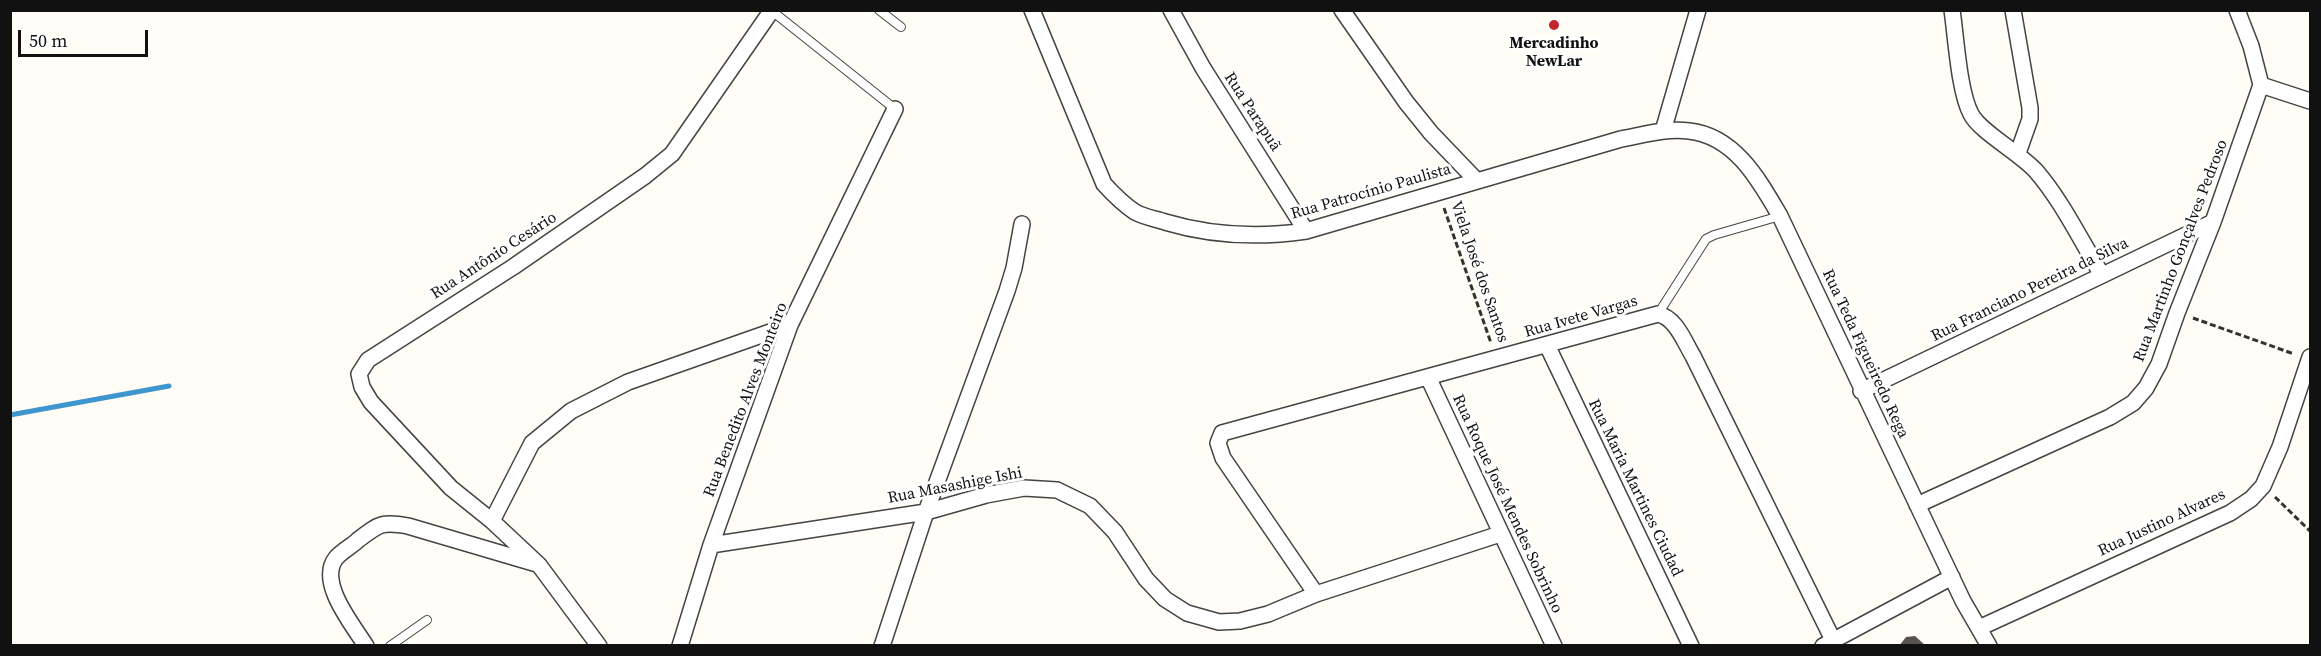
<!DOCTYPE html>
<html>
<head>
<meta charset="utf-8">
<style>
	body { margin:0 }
	#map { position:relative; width:2321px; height:656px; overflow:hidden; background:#fffdf5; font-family:"Source Serif 4",serif }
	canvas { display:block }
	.frame { position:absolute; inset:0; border:12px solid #111; pointer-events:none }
	.scale { position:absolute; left:18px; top:30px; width:130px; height:27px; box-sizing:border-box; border:3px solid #111; border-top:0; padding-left:8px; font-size:18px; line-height:21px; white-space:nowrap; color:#111; -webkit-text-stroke:4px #fff; paint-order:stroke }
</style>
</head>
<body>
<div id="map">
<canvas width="2321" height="656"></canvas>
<div class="frame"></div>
<div class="scale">50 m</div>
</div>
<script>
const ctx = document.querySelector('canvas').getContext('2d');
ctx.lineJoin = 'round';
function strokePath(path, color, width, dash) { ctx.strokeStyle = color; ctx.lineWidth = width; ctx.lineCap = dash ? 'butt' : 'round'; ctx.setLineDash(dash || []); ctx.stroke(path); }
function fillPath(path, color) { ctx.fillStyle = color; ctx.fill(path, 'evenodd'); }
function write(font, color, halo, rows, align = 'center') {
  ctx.font = font + ' "Source Serif 4",serif'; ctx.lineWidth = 6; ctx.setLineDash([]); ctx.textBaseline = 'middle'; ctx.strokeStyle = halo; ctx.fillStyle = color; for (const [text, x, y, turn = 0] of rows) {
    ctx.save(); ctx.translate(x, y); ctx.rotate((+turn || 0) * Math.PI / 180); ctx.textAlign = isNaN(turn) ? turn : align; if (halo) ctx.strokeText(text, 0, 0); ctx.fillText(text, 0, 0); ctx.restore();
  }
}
const stream = new Path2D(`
	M10,415l159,-29`);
const building = new Path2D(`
	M1915,636l11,10h-27l7,-9z`);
const path = new Path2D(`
	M1444,208l47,135
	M2193,318l101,36
	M2275,497l35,34`);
const service = new Path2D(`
	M879,10l22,17
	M772,11l123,98
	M1658,314l48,-75 8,-4 66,-19
	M390,646l37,-26`);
const minor = new Path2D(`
	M1032,10l72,174c10,11 19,20 31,28 9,5 21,7 30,10 47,14 93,16 141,9l315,-92c22,-4 45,-11 68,-8 46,5 70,49 91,85l183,385 26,45
	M1171,10l32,58 103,163
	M1342,10l64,92 25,31 46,48
	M1952,10c4,27 7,82 19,104 8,17 49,39 65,57 26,30 45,70 66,104
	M2013,10l17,98v11l-12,34
	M2237,10l14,36 10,39
	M2261,85l49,16
	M1663,131l35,-121
	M1547,345l144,301
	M1428,377l126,269
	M1861,391l352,-169
	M1917,505l193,-88 23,-14 13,-15 13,-24 18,-51 36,-91 48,-137
	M492,521l-41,-33 -80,-86 -9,-15 -3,-13 9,-14 145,-93 132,-91 27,-22 100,-144
	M711,545l215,-33 60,-17 38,-7 33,2 33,16 25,26 31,47 19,20 22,14 32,9 21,-1 28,-7 48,-20 184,-60
	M1316,594l-93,-136 -5,-15 4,-10 436,-119c18,4 26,27 35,42l140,284
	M1979,628l251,-115 21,-14 12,-13 17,-39 30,-90
	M366,646c-13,-21 -49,-64 -30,-88 6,-7 16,-12 22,-18 21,-16 24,-19 50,-14l129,38
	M599,646l-60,-81 -47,-44 40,-78 39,-32 57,-29 162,-57
	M680,646l31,-101 79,-220 105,-216
	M882,646l44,-134 81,-221 7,-23 8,-44
	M1823,646l129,-69`);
const markers = [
	[1554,25,6,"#c4262e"]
];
const poiNames = [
	["Mercadinho",1554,44],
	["NewLar",1554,62]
];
const streetNames = [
	["Rua Parapuã",1252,112,57],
	["Rua Patrocínio Paulista",1371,192,-16],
	["Rua Martinho Gonçalves Pedroso",2181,251,-69],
	["Rua Antônio Cesário",494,256,-33],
	["Viela José dos Santos",1479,272,71],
	["Rua Franciano Pereira da Silva",2030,290,-26],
	["Rua Ivete Vargas",1581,317,-16],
	["Rua Teda Figueiredo Rega",1865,354,65],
	["Rua Benedito Alves Monteiro",746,400,-69],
	["Rua Masashige Ishi",955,486,-11],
	["Rua Maria Martines Ciudad",1635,488,64],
	["Rua Roque José Mendes Sobrinho",1507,504,65],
	["Rua Justino Alvares",2162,523,-25]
];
strokePath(stream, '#3f96cf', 5);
fillPath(building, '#5a524d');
strokePath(service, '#444', 10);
strokePath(minor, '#444', 18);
strokePath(path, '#333', 3, [6, 3]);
strokePath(service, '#fff', 8);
strokePath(minor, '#fff', 15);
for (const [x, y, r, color] of markers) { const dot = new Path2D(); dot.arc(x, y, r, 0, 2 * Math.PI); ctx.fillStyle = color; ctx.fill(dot); strokePath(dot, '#fff', 2); }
write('bold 16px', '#111', '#fff', poiNames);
write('16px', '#111', '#fff', streetNames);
</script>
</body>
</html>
